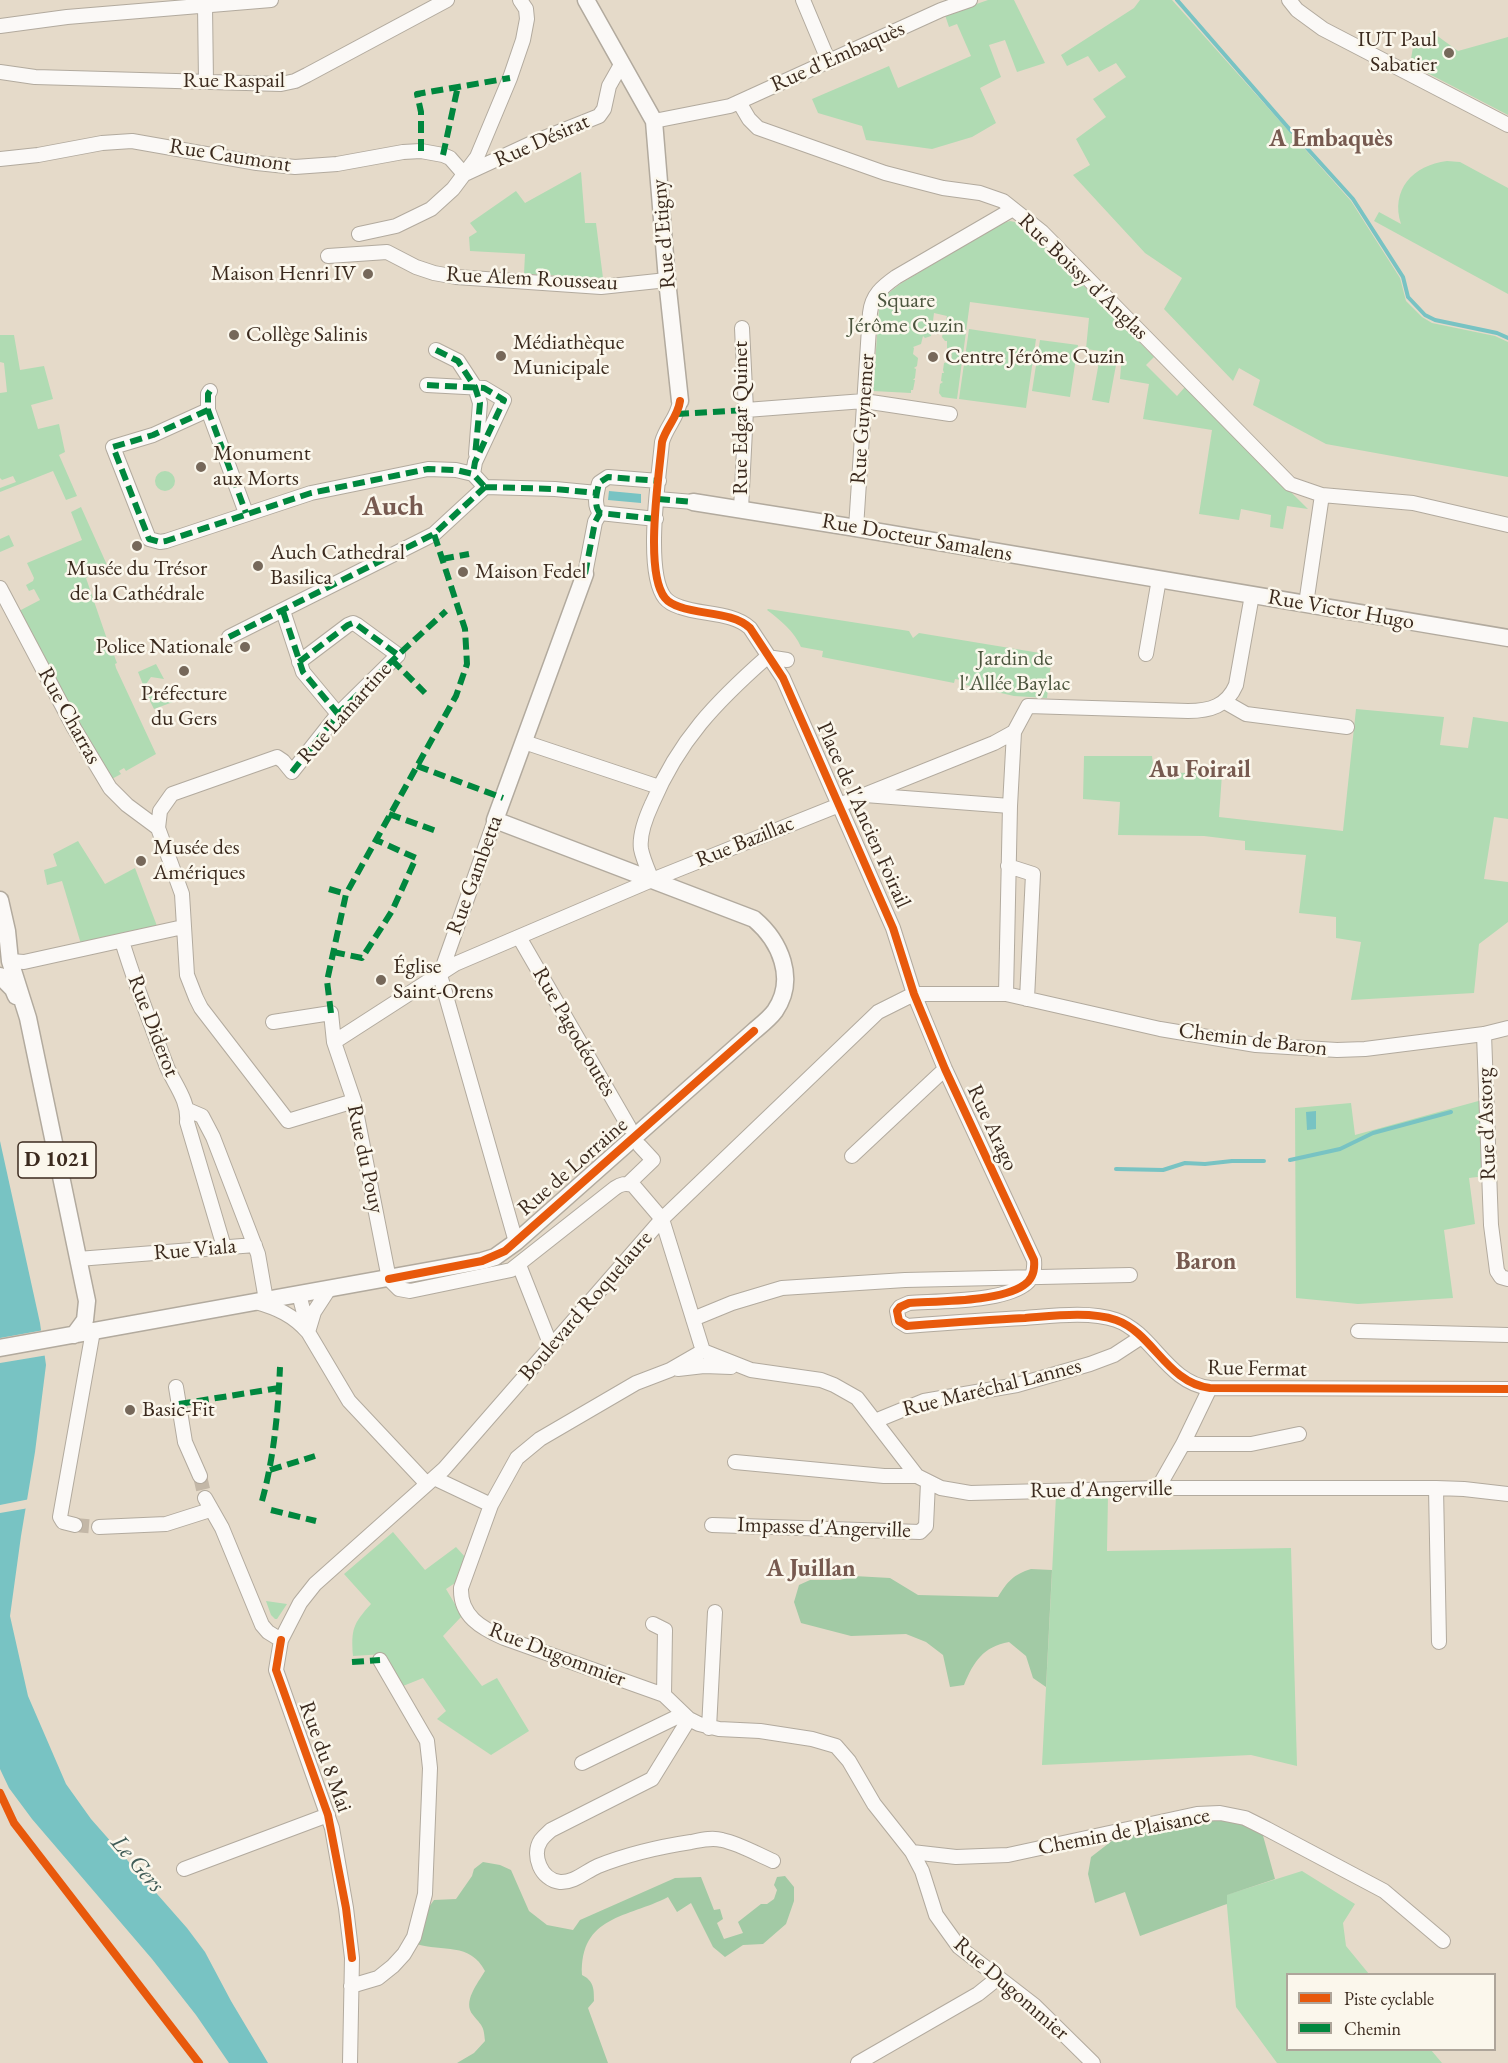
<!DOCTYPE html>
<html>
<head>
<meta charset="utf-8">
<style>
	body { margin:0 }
	#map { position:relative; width:1508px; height:2063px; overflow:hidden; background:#e5dac9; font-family:"EB Garamond",serif }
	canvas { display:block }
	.legend { position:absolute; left:1286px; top:1973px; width:210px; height:78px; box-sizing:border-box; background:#fbf7ec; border:2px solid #aea59a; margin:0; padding:8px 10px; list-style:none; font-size:18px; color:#3b2a1e }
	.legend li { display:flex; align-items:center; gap:12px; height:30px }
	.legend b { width:30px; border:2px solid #aea59a }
</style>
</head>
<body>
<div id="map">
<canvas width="1508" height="2063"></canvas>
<ul class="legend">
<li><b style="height:8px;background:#e8590c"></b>Piste cyclable</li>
<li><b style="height:8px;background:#00873e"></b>Chemin</li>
</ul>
</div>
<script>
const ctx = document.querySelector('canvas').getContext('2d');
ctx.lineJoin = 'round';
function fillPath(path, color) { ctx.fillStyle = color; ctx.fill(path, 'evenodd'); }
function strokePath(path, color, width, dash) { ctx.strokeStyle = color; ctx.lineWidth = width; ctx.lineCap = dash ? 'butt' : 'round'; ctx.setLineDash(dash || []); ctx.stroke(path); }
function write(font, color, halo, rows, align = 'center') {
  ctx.font = font + ' "EB Garamond",serif'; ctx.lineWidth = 5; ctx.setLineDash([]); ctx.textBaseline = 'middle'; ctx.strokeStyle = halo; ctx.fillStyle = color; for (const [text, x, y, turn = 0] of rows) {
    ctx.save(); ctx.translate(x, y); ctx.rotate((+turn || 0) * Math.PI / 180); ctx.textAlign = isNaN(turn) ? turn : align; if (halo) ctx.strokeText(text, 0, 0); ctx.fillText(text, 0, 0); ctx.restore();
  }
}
const green = new Path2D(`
	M988,0h26l31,63 -28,9 -12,-32 -16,5 12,32 -21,11 16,35 -24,14 -40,12 -66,-9 -4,-14 -44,-13 -6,-14 77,-33 9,22 73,-32 -14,-32 -8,3 -4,-12z
	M1140,0h32l179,201 49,77 6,23 16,16 10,6 63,13 13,6v135l-182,-33 -73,-39 7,-25 -21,-12 -6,13 -69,-72 18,-31 -37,-25 -72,-78 17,-10 -14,-26 30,-22 -13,-18 33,-22 -10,-14 -17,9 -11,-16 -21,10 -6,-11 73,-47z
	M1432,32l26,19 50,-14v78l-98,-51 4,-22z
	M1447,161l13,1 48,26v106l-134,-73 5,-9 22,12c-11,-34 12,-59 46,-63z
	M581,172l4,51h11l7,55 -79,-4 1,-20 -55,-3 -1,-14 8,-5 -7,-9 46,-32 9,12z
	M1010,221l10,2 11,9 123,125 -8,8 31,31 8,-9 123,122 -21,-3 -4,23 -13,-2 1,-12 -30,-6 -2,11 -40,-6 13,-84 -69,-11 6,-35 -29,-5 2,-25 -36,-5 3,-31 -119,-16 -13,97 -15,-2 -3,-4 1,-9 3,-2 -2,-1 1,-8h2l-1,-3 1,-7 7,-2 1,-6 -5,-7v-7h-2l-3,-4 5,-21 -13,-3 -3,23 -6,2 -2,-2 -2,8 -8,3 1,1 -1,6 5,4 -1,8 -3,2 2,1 -1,9 -2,2h2l-2,10h-2v3l-38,-2 6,-82 6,-13 15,-12 100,-60z
	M969,329l67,10 -10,69 -67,-9z
	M0,335h14l6,35 24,-4 9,33 -22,6 7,24 21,-5 6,28 -6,3 18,41 -11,4 -13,-29 -53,21v-4l16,-6 -3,-6 -11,4 -2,-2v-85l7,-1 -3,-29 -4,-1z
	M1040,340l38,5 -8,52 -38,-6z
	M1099,362l17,3 -7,38 -17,-3z
	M155 481a10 10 0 1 1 20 0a10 10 0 1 1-20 0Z
	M81,507l26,58 -21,13 23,67c4,6 5,10 8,18l-2,1 1,4 40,86 -30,17 -2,-3 -5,3 2,3 -11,6 -33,-54 -58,-115 21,-11 -6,-11 -5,2 -3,-6 7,-4 1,-3 -7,-15 55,-23 -11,-28z
	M9,535l5,11 -14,6v-13z
	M768,609l141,22 4,7 6,-5 133,22 -5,43 -33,-2 -48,-11v-4l-11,-2 -1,4 -132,-26 1,-6 -22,-4c-6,-15 -22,-28 -34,-37z
	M156,664l8,15 -13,-2 -7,10 -6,-15z
	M167,687l6,15 -19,7 -7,-14 12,1z
	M1356,709l88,8 -4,28 28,3 5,-31 35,5v97l-14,-2 -10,62 24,3v40l-29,22 -5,49 -123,7 10,-58 -25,-4v-21l-37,-4 7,-58 -61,-5v-9l-41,-5 -86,-1 2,-33 -37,-3 1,-43h68l2,16 68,2 -3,43 124,14z
	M78,841l27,43 30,-16 22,58 -76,18 -19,-63 -15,4 -3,-15 13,-4 -4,-12z
	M1482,1100l3,76 -16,2 6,46 -31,6 9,68 -95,6 -62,-6 -1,-190 56,-5 4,32z
	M1108,1495l-1,56 184,-3 6,218 -46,-11 -209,10 14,-269z
	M393,1532l32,38 31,-23 10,11 -11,25 -9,6 16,27 -19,20 39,50 15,-8 32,53 -38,24 -54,-36 9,-8 -23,-33 -20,8 -19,-32 -31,2c-2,-27 0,-32 18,-52l-27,-30z
	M266,1601l21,3 -10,15h-2l-4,-4z
	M1302,1871l53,33 -12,19 3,23 23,28h-81v76h143l11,13h-165l-41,-56 -10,-112z`);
const forest = new Path2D(`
	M1031,1569l21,1 -6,117 -13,-9 -7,-22 -17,-14c-26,5 -35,19 -45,43l-14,2 -7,-32 -17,-13 -20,-8 -55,2 -50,-13 -7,-21 5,-17 11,-5h30l14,-4 36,2 28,17 80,2c9,-15 16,-23 33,-28z
	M1220,1819l22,3 20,10 13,47 -48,16v9l-3,1 -84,31 -15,-44 -30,11 -7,-29 3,-17 22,-17 78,-17z
	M483,1862l17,3 11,5 18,41 18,14 26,5 7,-10 95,-42 26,-1 13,33 6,-1 3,10 -6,4 7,16 19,-6 -5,-11 23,-18h6l7,-5 3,-9 -3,-5 3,-8 8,-1 9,11v14l-8,23 -23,20 -20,1 -18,12 -12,-10 -22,-44 -14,9 -9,-15c-40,21 -88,18 -86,78 12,6 12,14 12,26l-6,7 20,55h-151l17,-10 11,-12c-1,-15 -3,-15 -12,-26 -11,-13 5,-32 12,-44 -15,-29 -42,-19 -69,-27l10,-33 8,-11 22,-1 16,-23 2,-7z`);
const water = new Path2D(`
	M609,491l32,3v9l-33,-3z
	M1316,1111v18l-9,1 -1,-18z
	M0,1141l40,182 6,42 -11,87 -14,84 -11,80 18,80 38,88 25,35 96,109 18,24 26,49 37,62h-39l-33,-48 -44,-56 -120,-140 -23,-31 -9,-19z`);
const pier = new Path2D(`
	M44,1330l4,25 -48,8v-25z
	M30,1499l-1,9 -29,5v-8z`);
const stream = new Path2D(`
	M1177,0l115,132
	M1296,136l57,63 50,78 5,20 17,18 10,5 62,13 11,5
	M1290,1160l50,-11 33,-16 78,-21
	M1116,1169l47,1 22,-7 20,1 27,-3h32`);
const minorTunnel = new Path2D(`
	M200,1476l5,22
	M75,1525l24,2`);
const minor = new Path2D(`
	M803,0l26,62
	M1289,0l8,10 26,19 185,96
	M205,6l1,76
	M0,26l67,-9 204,-17
	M0,72l35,5 246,7 14,-3 12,-6 140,-75
	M739,102l10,17 9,9 127,45 58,15 37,5 23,8 39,31 248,252 32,11 91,8 95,22
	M654,121l76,-15 211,-96 29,-10
	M0,159l38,-4 64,-12 30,-2 125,22 38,4 42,-3 66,-12 18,-1 22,4 7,3 14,16
	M465,174l69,-32 65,-26 5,-7 5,-23 13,-23
	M359,234l37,-8 35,-17 22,-20 24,-32 33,-79 13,-38 4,-21 -1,-10 -6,-9
	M328,256l59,-4 29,15 18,6 22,4 145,10 66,-7
	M436,350l22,11 17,26 5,16 -4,51
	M427,385l57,3 20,12 -29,62 -2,12
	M210,391l-2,3v16l38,103
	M680,401c-2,16 -14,26 -18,41 -3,34 -18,130 3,156 4,5 9,7 15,9 22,8 53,5 70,21l33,50 110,250 21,66 31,75 89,191c1,10 -1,19 -10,25 -24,17 -85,16 -115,18l-9,4 -3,4 2,10 8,5c39,-3 78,-6 118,-8 27,-2 65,-7 91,2 37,13 51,63 94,68l298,1
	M208,410l-55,25 -40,12 36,92 11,3 6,-1 145,-48 117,-24 28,1 17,4 12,13
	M746,410l118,-9 86,13
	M485,487l70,2 42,4
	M658,499l35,3
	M741,509l5,-99 -4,-82
	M656,519l-56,-6c-7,-8 -3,-20 -1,-30l9,-6 51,4
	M856,528l14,-215c2,-18 12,-26 26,-36l117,-68
	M585,574l10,-52 5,-9
	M0,588l74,140 36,60 17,17 31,23
	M1306,604l16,-109
	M283,611l20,61 35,42
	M229,637l205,-103 51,-47
	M1146,654l13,-75
	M767,657l20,3
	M299,662l49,-37 5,-2 4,2 41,30 -60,59 -46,58 -9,-11 -6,-4 -105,37 -12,17 -2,17 24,66 5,81 9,23 5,10 87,113 66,-20
	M1225,702l21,12 101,13
	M524,742l135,45
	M865,795l145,11
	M495,820l-55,155 76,267
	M1008,866l25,8 -6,125
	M652,880c-4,-10 -9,-21 -11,-31 -2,-14 5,-32 11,-45 27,-64 64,-102 115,-147
	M519,937l110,190
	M122,941c13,43 29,84 45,126 8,18 22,34 20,55l37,125
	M10,961l14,1 159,-35
	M1006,994l4,-188 4,-74 14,-26 160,5c22,0 39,-5 48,-26l16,-90
	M273,1022l58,-9 3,29 20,59 35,178 10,10 11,2 101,-21 104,-82c6,-4 10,-5 18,-3l29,34 41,132
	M1484,1034l7,191 6,46 4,6 7,2
	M334,1042l121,-78 197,-84 342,-137 20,-11
	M188,1110l14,6 11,21 45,117 8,46
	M852,1156l93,-87
	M628,1184l25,-24 -13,-14
	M78,1259l177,-14
	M519,1265l32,81
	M299,1294l9,35
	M256,1302c21,6 37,13 52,30l41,69 78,83
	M693,1319l39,-16 50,-15 123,-8 225,-5
	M1358,1331l150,4
	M308,1332l6,-20 15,-23
	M703,1351l48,19 70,10 13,5 23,13 60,78 24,12 29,5 188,-5h278l28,1 44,5
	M678,1369l26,-3 27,1
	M176,1387l9,55 15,34
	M875,1421l49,-20 93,-16 73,-21 24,-9 26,-17
	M1183,1444h68l48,-10
	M735,1462l149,14h33
	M434,1478l57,27 -30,83c-1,28 20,40 43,50l160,57 25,24 10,5 20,5 41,2 52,8 24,7 13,15 25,43 38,48 10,19 14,44 23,32 75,58 59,58
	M1158,1488l25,-44 27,-56
	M1436,1488l3,154
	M205,1498l17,30 40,97 6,7 13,8
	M491,1505l26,-47 23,-19 96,-56 34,-13 33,-19
	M75,1525l-12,-3 -3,-5 33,-186
	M712,1525l208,7 6,-6 2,-44
	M99,1527l67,-3 44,-14
	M653,1624l12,6 -1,65
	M689,1719l-37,60 -101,51c-3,3 -7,6 -10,10 -10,15 0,40 19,42 14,1 26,-11 38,-16 30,-12 60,-19 93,-24 10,-2 21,-5 31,-2 18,4 35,14 51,21
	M709,1728l6,-116
	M582,1763l101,-49
	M912,1852l44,5 52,-2 189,-41 23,-1 25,5 22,11 117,62 59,50
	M184,1869l144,-54
	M351,1986l27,-8 15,-12 11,-12 10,-17 11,-43 5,-126 -3,-27 -47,-81
	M350,2063l2,-105 -6,-50 -14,-80 -56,-158 5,-30 19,-37 15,-19 129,-115 218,-250 216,-207 36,-18h92l154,35 96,16 81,5 28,-1 119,-15 24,-6
	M858,2063l120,-69 20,-16`);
const major = new Path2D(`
	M586,0l68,121 13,159 13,121
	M693,502l157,25 658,111
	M0,900l7,31 3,30 18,57 59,283 -2,19 -11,15
	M0,976l13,13 3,7
	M0,1348l482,-87 13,-4 21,-15 238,-211c7,-6 15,-12 21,-20 22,-32 5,-70 -21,-92l-259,-99 90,-246`);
const quiet = new Path2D(`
	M421,151v-39l-4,-18 93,-16
	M443,155l15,-69
	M436,350l22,11 17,26 5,16 -5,53
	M427,385l57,3 20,12 -29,62 -2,12
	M210,391l-2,3v16l38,103
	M208,410l-55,25 -40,12 36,92 11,3 6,-1 145,-48 117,-24 28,1 17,4 12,13
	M677,414l69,-4
	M485,487l70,2 42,4
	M658,499l35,3
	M656,519l-56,-6c-7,-8 -3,-20 -1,-30l9,-6 51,4
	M442,559l27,-5
	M585,574l10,-52 5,-9
	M283,611l20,61 35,42
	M229,637l205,-103 51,-47
	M392,660l33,33
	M299,662l49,-37 5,-2 4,2 41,30
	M417,766l86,32
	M292,772l46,-58 60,-59 48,-44
	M389,814l50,18
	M329,889l17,5
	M333,952l29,6 30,-47 24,-53 -40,-18
	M331,1013l-4,-32 19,-87 110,-198 11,-32 -2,-35 -31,-95
	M179,1404l100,-16
	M270,1470l45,-14
	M262,1501c12,-44 16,-88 18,-134
	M271,1510l45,11
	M352,1662l28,-2`);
const cycleway = new Path2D(`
	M680,401c-2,16 -14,26 -18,41 -3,34 -18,130 3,156 4,5 9,7 15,9 22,8 53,5 70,21l33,50 110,250 21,66 31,75 89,191c1,10 -1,19 -10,25 -24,17 -85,16 -115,18l-9,4 -3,4 2,10 8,5c39,-3 78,-6 118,-8 27,-2 65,-7 91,2 37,13 51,63 94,68l298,1
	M389,1279l93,-18 23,-10 249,-220
	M281,1640l-5,30 52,145 18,93 6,50
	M0,1793l14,30 185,240`);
const markers = [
	[1449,53,6,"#76685a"],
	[368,274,6,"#76685a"],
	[234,335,6,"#76685a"],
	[501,356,6,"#76685a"],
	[933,357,6,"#76685a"],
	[201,467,6,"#76685a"],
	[137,546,6,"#76685a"],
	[258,566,6,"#76685a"],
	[463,572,6,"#76685a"],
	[245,647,6,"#76685a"],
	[184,671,6,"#76685a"],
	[141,861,6,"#76685a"],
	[381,980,6,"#76685a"],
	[130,1410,6,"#76685a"]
];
const shields = [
	[57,1160,78]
];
const shieldNames = [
	["D 1021",57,1160]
];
const poiNames = [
	["IUT Paul",1437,40,"right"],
	["Sabatier",1437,65,"right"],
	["Maison Henri IV",356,274,"right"],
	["Collège Salinis",246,335],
	["Médiathèque",513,343],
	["Municipale",513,368],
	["Centre Jérôme Cuzin",945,357],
	["Monument",213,454],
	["aux Morts",213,479],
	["Auch Cathedral",270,553],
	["Basilica",270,578],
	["Musée du Trésor",137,569,"center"],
	["de la Cathédrale",137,594,"center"],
	["Maison Fedel",475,572],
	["Police Nationale",233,647,"right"],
	["Préfecture",184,694,"center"],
	["du Gers",184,719,"center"],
	["Musée des",153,848],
	["Amériques",153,873],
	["Église",393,967],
	["Saint-Orens",393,992],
	["Basic-Fit",142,1410]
];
const streetNames = [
	["Rue d'Embaquès",838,57,-24],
	["Rue Raspail",234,81],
	["Rue Désirat",542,141,-24],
	["Rue Caumont",230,156,9],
	["Rue d'Etigny",664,234,-95],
	["Rue Boissy d'Anglas",1083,277,44],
	["Rue Alem Rousseau",532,279,3],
	["Rue Edgar Quinet",741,418,-90],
	["Rue Guynemer",863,419,-86],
	["Rue Docteur Samalens",917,538,10],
	["Rue Victor Hugo",1341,610,10],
	["Rue Lamartine",345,713,-48],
	["Rue Charras",69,716,61],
	["Place de l'Ancien Foirail",863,815,66],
	["Rue Bazillac",745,842,-22],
	["Rue Gambetta",475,875,-70],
	["Rue Diderot",153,1026,69],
	["Rue Pagodéoutès",574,1032,60],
	["Chemin de Baron",1253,1040,7],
	["Rue d'Astorg",1487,1124,-92],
	["Rue Arago",992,1128,65],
	["Rue du Pouy",365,1159,78],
	["Rue de Lorraine",573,1167,-41],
	["Rue Viala",195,1250,-5],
	["Boulevard Roquelaure",586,1306,-49],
	["Rue Fermat",1257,1369,1],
	["Rue Maréchal Lannes",992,1388,-14],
	["Rue d'Angerville",1101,1490,-1],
	["Impasse d'Angerville",824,1528,2],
	["Rue Dugommier",557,1655,21],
	["Rue du 8 Mai",325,1757,70],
	["Chemin de Plaisance",1124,1832,-11],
	["Rue Dugommier",1011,1989,41]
];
const parkNames = [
	["Square",906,301],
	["Jérôme Cuzin",906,326],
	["Jardin de",1015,659],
	["l'Allée Baylac",1015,684]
];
const neighbourhoodNames = [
	["A Embaquès",1331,139],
	["Au Foirail",1200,770],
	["Baron",1206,1262],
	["A Juillan",811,1569]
];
const waterNames = [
	["Le Gers",137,1864,49]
];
const districtNames = [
	["Auch",393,507]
];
fillPath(green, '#b0dbb3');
fillPath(forest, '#a2caa5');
fillPath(water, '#78c3c3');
fillPath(pier, '#e5dac9');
strokePath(stream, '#78c3c3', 4);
strokePath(minorTunnel, '#c3b7a7', 14, [14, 7]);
strokePath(minor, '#b2aa9e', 16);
strokePath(major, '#b2aa9e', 19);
strokePath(minor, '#fbf9f7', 14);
strokePath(major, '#fbf9f7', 16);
strokePath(quiet, '#00873e', 6, [12, 6]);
strokePath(cycleway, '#e8590c', 8);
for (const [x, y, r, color] of markers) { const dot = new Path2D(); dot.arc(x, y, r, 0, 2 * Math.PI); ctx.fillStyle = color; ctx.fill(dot); strokePath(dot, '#fbf7ec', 2); }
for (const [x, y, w] of shields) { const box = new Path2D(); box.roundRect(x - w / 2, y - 18, w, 36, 4.5); ctx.fillStyle = '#fbf7ec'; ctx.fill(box); strokePath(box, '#3b2a1e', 1.5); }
write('bold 21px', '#3b2a1e', null, shieldNames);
write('22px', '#3b2a1e', '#fbf7ec', poiNames, 'left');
write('22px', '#3b2a1e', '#fbf7ec', streetNames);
write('22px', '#4d563f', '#fbf7ec', parkNames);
write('bold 24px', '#775a50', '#fbf7ec', neighbourhoodNames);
write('italic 24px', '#405c57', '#fbf7ec', waterNames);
write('bold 28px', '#775a50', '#fbf7ec', districtNames);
</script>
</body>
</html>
